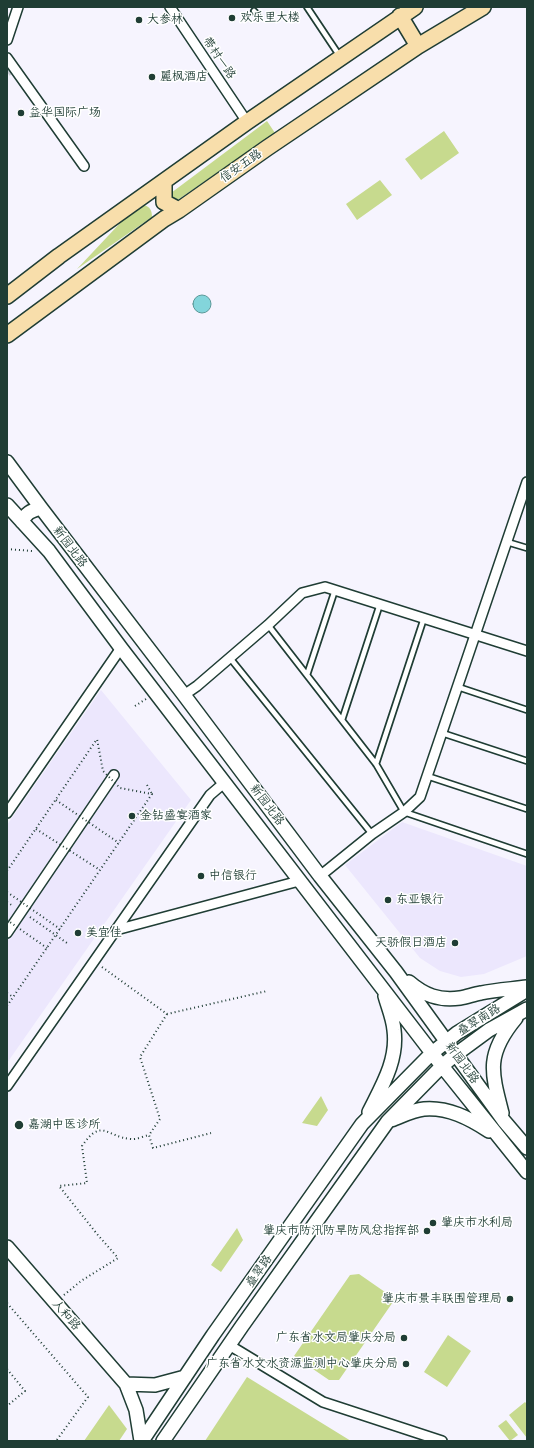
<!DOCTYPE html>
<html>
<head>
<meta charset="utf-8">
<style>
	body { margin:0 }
	#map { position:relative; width:534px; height:1448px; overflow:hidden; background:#f6f4fe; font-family:"Comic Neue",sans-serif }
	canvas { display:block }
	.frame { position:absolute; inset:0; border:8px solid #1f3d34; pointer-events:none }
</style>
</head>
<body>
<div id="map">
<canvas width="534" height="1448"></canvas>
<div class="frame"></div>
</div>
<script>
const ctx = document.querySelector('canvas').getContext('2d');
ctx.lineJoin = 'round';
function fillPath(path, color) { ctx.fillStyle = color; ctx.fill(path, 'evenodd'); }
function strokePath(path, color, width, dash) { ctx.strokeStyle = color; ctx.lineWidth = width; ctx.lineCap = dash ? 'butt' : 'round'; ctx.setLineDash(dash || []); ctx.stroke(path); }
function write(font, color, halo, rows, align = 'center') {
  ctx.font = font + ' "Comic Neue","LXGW WenKai TC",sans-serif'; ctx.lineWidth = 3; ctx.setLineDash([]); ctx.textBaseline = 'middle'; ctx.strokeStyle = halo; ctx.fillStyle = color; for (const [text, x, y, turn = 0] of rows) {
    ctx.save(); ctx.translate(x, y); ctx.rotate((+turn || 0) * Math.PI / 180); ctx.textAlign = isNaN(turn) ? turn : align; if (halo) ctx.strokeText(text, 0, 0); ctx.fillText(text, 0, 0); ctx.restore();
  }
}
const built = new Path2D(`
	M101,690l90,110 -184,263v-238z
	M402,822l125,44v90l-43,18 -23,3 -21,-6 -20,-13 -75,-93z`);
const green = new Path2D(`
	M267,121l8,12 -99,68 -6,-4 1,-4z
	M444,131l15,22 -38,27 -16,-21z
	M380,180l12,15 -35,25 -11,-16z
	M144,205c6,2 8,5 8,12l-75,52 46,-49z
	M321,1096l7,14 -11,16 -15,-3z
	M237,1228l6,12 -22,32 -10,-7z
	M359,1274l36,25 -56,81h-10l-35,-24 56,-81z
	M448,1335l23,16 -24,36 -23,-15z
	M247,1377l104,64h-146z
	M525,1402l2,2v34l-18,-23z
	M109,1405l18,24 -8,12h-35z
	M506,1420l12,15 -8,6 -12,-15z`);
const water = new Path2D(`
	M193 304a9 9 0 1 1 18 0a9 9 0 1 1-18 0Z`);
const streetTunnel = new Path2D(`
	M7,72l7,-5`);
const path = new Path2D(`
	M7,549l25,2
	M135,706l11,-7
	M147,785l5,9
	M7,871l90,-132
	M7,902l6,4
	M30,917l37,26
	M102,967l65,47 100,-23
	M7,993l6,4
	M167,1014l-27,43 20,62 -11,16 4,13 58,-15
	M64,1295l17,-14 37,-23 -21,-24 -38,-48 28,-3 -5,-37c20,-29 24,-9 49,-7 5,1 13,-3 18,-4
	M7,1303l81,94 -32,44
	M7,1369l18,22 -18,15`);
const lane = new Path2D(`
	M307,7l32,48
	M254,11l3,3
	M507,542l20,6
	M268,625l108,139 28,48 123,42
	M230,658l142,176
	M307,675l28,-85
	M458,687l69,23
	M342,720l38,-116
	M442,733l85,28
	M376,764l48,-146
	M427,776l100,33`);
const street = new Path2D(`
	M170,7l77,115
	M7,40l11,-33
	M7,58l77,108
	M184,695l13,-9 71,-61 34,-32 23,-6 202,64
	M7,813l114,-165
	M320,876l52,-42 32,-22 16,-15 107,-315
	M116,930l183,-49
	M7,933l107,-158
	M7,1086l203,-291 14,-12
	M229,1345l94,57 119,39`);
const secondary = new Path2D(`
	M7,462l34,46 143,187 136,181 76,96 108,149 23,27
	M7,505l42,46 72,97 321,418 85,106
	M22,522c4,-9 8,-11 19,-14
	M409,982c15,13 30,19 51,16 7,-1 14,-4 21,-5 15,-3 31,-4 46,-6
	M369,1112c13,-26 29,-52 25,-82 -1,-12 -6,-23 -9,-34
	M502,1113c-11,-42 -16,-59 14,-95
	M391,1120c11,-4 22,-10 33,-11 24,-2 45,9 65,22
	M7,1247l119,137 10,26 5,31
	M126,1384l29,1 30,-8
	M142,1441l71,-106 149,-211 70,-71 25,-20 70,-43
	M163,1441l79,-115 146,-205 54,-55 13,-11 34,-25 38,-21`);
const primary = new Path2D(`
	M400,16l18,30
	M164,182v20l15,8
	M7,296l52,-40 188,-134 168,-115
	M7,335l157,-116 15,-9 88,-62 151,-102 65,-39`);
const pathBridge = new Path2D(`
	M56,800l63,43
	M36,829l64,41
	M7,892l53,37
	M7,920l40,28
	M7,1006l145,-212 -32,-6 -17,-17 -6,-32`);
const markers = [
	[232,18,4,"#1f3d34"],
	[139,20,4,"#1f3d34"],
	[152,77,4,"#1f3d34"],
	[21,113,4,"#1f3d34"],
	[132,816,4,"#1f3d34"],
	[201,876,4,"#1f3d34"],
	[388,900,4,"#1f3d34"],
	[78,933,4,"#1f3d34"],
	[455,943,4,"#1f3d34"],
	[19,1125,5,"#1f3d34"],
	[433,1223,4,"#1f3d34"],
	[427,1231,4,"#1f3d34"],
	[510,1299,4,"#1f3d34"],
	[404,1338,4,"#1f3d34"],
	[406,1364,4,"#1f3d34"]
];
const poiNames = [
	["欢乐里大楼",240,18],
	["大参林",147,20],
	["麗枫酒店",160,77],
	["益华国际广场",29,113],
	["金钻盛宴酒家",140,816],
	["中信银行",209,876],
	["东亚银行",396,900],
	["美宜佳",86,933],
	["天骄假日酒店",447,943,"right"],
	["嘉湖中医诊所",28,1125],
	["肇庆市水利局",441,1223],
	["肇庆市防汛防旱防风总指挥部",419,1231,"right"],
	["肇庆市景丰联围管理局",502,1299,"right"],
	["广东省水文局肇庆分局",396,1338,"right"],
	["广东省水文水资源监测中心肇庆分局",398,1364,"right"]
];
const streetNames = [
	["带村一路",219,58,56],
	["信安五路",241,166,-35],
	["新园北路",70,547,53],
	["新园北路",267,805,53],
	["叠翠南路",479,1020,-32],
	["新园北路",462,1063,54],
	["叠翠路",259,1271,-55],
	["人和路",66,1315,49]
];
fillPath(built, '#ece7fd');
fillPath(green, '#c7da8e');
fillPath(water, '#83d5db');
strokePath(water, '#5b9898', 1);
strokePath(streetTunnel, '#cbcfd6', 9, [9, 4.5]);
strokePath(lane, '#1f3d34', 8);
strokePath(street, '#1f3d34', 12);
strokePath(secondary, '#1f3d34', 16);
strokePath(primary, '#1f3d34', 18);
strokePath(path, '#1f3d34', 2, [1, 3]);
strokePath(lane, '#fff', 4.5);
strokePath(street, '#fff', 9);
strokePath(secondary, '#fff', 13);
strokePath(primary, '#f8deab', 15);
strokePath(pathBridge, '#1f3d34', 2, [1, 3]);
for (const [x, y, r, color] of markers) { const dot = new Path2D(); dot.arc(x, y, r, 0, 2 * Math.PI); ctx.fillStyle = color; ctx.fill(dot); strokePath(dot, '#fff', 1.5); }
write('12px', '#1f3d34', '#fff', poiNames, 'left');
write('12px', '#1f3d34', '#fff', streetNames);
</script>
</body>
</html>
